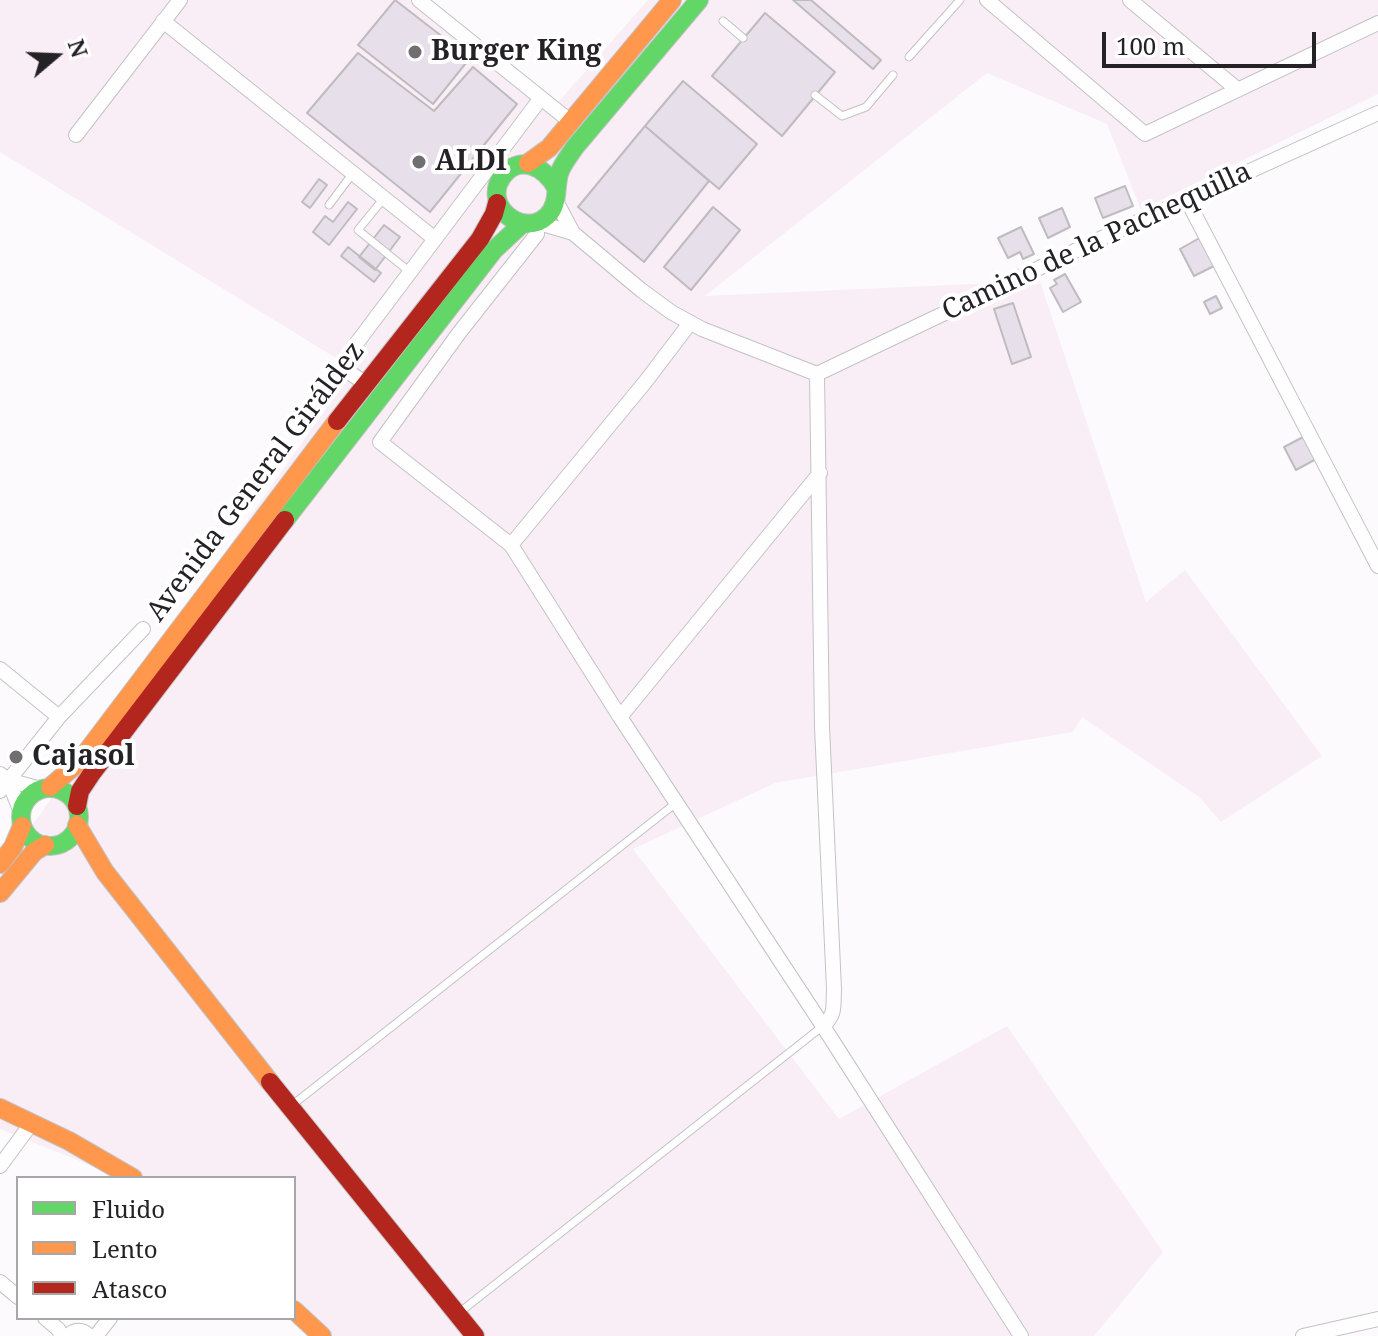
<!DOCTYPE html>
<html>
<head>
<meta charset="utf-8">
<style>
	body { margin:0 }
	#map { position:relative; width:1378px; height:1336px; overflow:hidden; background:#fcfafd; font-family:"Noto Serif",serif }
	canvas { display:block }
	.legend { position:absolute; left:16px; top:1176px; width:280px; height:144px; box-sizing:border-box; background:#fff; border:2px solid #a7a7a8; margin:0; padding:10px 14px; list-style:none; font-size:24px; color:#242225 }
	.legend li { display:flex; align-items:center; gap:16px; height:40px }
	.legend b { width:40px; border:2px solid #a7a7a8 }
	.north { position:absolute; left:16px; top:16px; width:80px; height:80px; -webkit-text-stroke:6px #fff; paint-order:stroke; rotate:71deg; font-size:22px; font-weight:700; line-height:32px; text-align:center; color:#242225 }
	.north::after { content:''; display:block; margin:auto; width:28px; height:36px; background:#242225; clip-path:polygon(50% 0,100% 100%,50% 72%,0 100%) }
	.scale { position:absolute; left:1102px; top:32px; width:214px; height:36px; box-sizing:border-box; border:4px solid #242225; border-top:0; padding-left:10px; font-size:24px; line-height:28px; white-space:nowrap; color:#242225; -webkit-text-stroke:6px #fff; paint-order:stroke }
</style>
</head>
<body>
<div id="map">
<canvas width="1378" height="1336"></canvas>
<ul class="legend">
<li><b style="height:10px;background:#63d668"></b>Fluido</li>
<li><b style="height:10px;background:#ff974d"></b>Lento</li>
<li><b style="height:10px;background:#b3261e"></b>Atasco</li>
</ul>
<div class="north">N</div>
<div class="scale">100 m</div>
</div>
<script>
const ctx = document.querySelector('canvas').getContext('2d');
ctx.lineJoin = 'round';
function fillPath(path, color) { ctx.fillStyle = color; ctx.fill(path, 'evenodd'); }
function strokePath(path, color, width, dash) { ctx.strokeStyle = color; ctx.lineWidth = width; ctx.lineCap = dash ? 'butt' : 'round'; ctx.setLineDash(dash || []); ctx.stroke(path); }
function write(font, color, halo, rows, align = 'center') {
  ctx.font = font + ' "Noto Serif",serif'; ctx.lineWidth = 8; ctx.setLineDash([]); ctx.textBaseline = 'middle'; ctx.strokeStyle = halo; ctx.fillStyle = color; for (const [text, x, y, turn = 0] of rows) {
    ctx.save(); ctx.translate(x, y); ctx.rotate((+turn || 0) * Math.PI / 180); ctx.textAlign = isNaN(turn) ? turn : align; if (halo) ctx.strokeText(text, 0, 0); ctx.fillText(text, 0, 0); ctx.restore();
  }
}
const industrial = new Path2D(`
	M0,0h419l133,109 96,-109h730v94l-237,116 -34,-86 -120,-51 -282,223 335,-15 106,321 39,-32 137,186 -101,66 -22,-25 -117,-80 -9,15 -298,51 -142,66 206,270 168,-93 156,226 -69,84h-782l-18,-22v-136h-172l-122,-49v-258l354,-502 -354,-217z`);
const building = new Path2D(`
	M395,0l75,58 -37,46 -75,-59z
	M793,0h18l70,60 -8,9z
	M765,13l70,59 -53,64 -70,-60z
	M358,53l76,58 39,-44 44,37 -87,108 -123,-99z
	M683,81l74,63 -38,45 -74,-63z
	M645,126l64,55 -65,81 -66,-55z
	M319,179l8,6 -17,23 -8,-6z
	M1125,186l8,20 -30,12 -8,-20z
	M348,202l9,7 -28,36 -16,-13 12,-16 8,6z
	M713,207l27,23 -49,60 -27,-23z
	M1062,208l8,19 -22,11 -9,-20z
	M384,225l16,12 -25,33 -16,-13z
	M1021,227l13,27 -11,5 -3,-7 -12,6 -10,-20z
	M1203,236l15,28 -24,12 -14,-27z
	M348,247l33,26 -7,9 -33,-26z
	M1065,274l16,28 -18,10 -13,-24 7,-4 -3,-4z
	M1216,296l6,12 -12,6 -6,-12z
	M1013,303l18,54 -19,7 -18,-55z
	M1307,435l11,23 -22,12 -12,-23z`);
const lane = new Path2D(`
	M723,21l20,17
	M909,57l51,-57
	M815,95l27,21 24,-9 27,-32
	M384,198l-26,32 52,42
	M329,205l24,-32
	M291,1106l385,-303
	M460,1312l363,-286`);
const street = new Path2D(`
	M419,0l152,122
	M987,0l158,134 233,-111
	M1130,0l108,90
	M163,21l272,218
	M76,135l104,-135
	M1187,200l191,366
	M556,201l17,32 68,57 30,22 31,17 115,45
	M541,221l5,4 27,8
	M690,323l-44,58 -135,164 109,172 200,-244
	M817,374l5,353 12,262c-1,18 2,25 -11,37
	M817,374l285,-136 276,-125
	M365,383l-18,-12v-11l6,-12 188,-250
	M511,545l-131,-103 79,-109 78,-99 -1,-11
	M0,669l59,48
	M620,717l203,309 198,310
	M0,774l8,6 33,9
	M8,780l13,32
	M0,791l59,-74 84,-88
	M0,1166l31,-42
	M0,1282l18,15
	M45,1318l13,11 4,7
	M68,1336c6,-7 15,-7 21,0
	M96,1336l14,-18
	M1303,1336l75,-17`);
const fast = new Path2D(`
	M556,188c-10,-21 -38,-35 -54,-11 -20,28 20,62 45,39 12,-11 8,-28 12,-42 3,-10 10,-18 16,-27l124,-147
	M285,520l209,-270 28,-26
	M21 817a29 29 0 1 1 58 0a29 29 0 1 1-58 0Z`);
const slow = new Path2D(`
	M528,163l21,-15 123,-148
	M50,787l29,-25 258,-341
	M77,825l28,47 165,210
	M0,864l13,-17 9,-21
	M0,893l34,-41 11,-7
	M0,1108l69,33 64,37
	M294,1310l28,26`);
const jam = new Path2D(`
	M337,421l143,-182 14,-25 3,-11
	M77,806l3,-15 12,-18 193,-253
	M270,1082l205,254`);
const markers = [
	[415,52,8,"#706e71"],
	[419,162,8,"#706e71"],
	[16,757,8,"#706e71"]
];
const poiNames = [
	["Burger King",431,52],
	["ALDI",435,162],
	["Cajasol",32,757]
];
const streetNames = [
	["Camino de la Pachequilla",1097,242,-25],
	["Avenida General Giráldez",256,482,-53]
];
fillPath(industrial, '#f9eef5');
fillPath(building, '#e7dfea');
strokePath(building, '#bebcbf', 2);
strokePath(lane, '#c3c2c4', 9);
strokePath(street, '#c3c2c4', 16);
strokePath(fast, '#c3c2c4', 20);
strokePath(slow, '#c3c2c4', 20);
strokePath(jam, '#c3c2c4', 20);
strokePath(lane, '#fffeff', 7);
strokePath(street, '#fffeff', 14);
strokePath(fast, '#63d668', 18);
strokePath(slow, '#ff974d', 18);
strokePath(jam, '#b3261e', 18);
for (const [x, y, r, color] of markers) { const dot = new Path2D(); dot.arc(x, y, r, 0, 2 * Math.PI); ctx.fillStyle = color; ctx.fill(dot); strokePath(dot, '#fff', 3); }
write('bold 28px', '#242225', '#fff', poiNames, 'left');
write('28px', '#242225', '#fff', streetNames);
</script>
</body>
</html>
